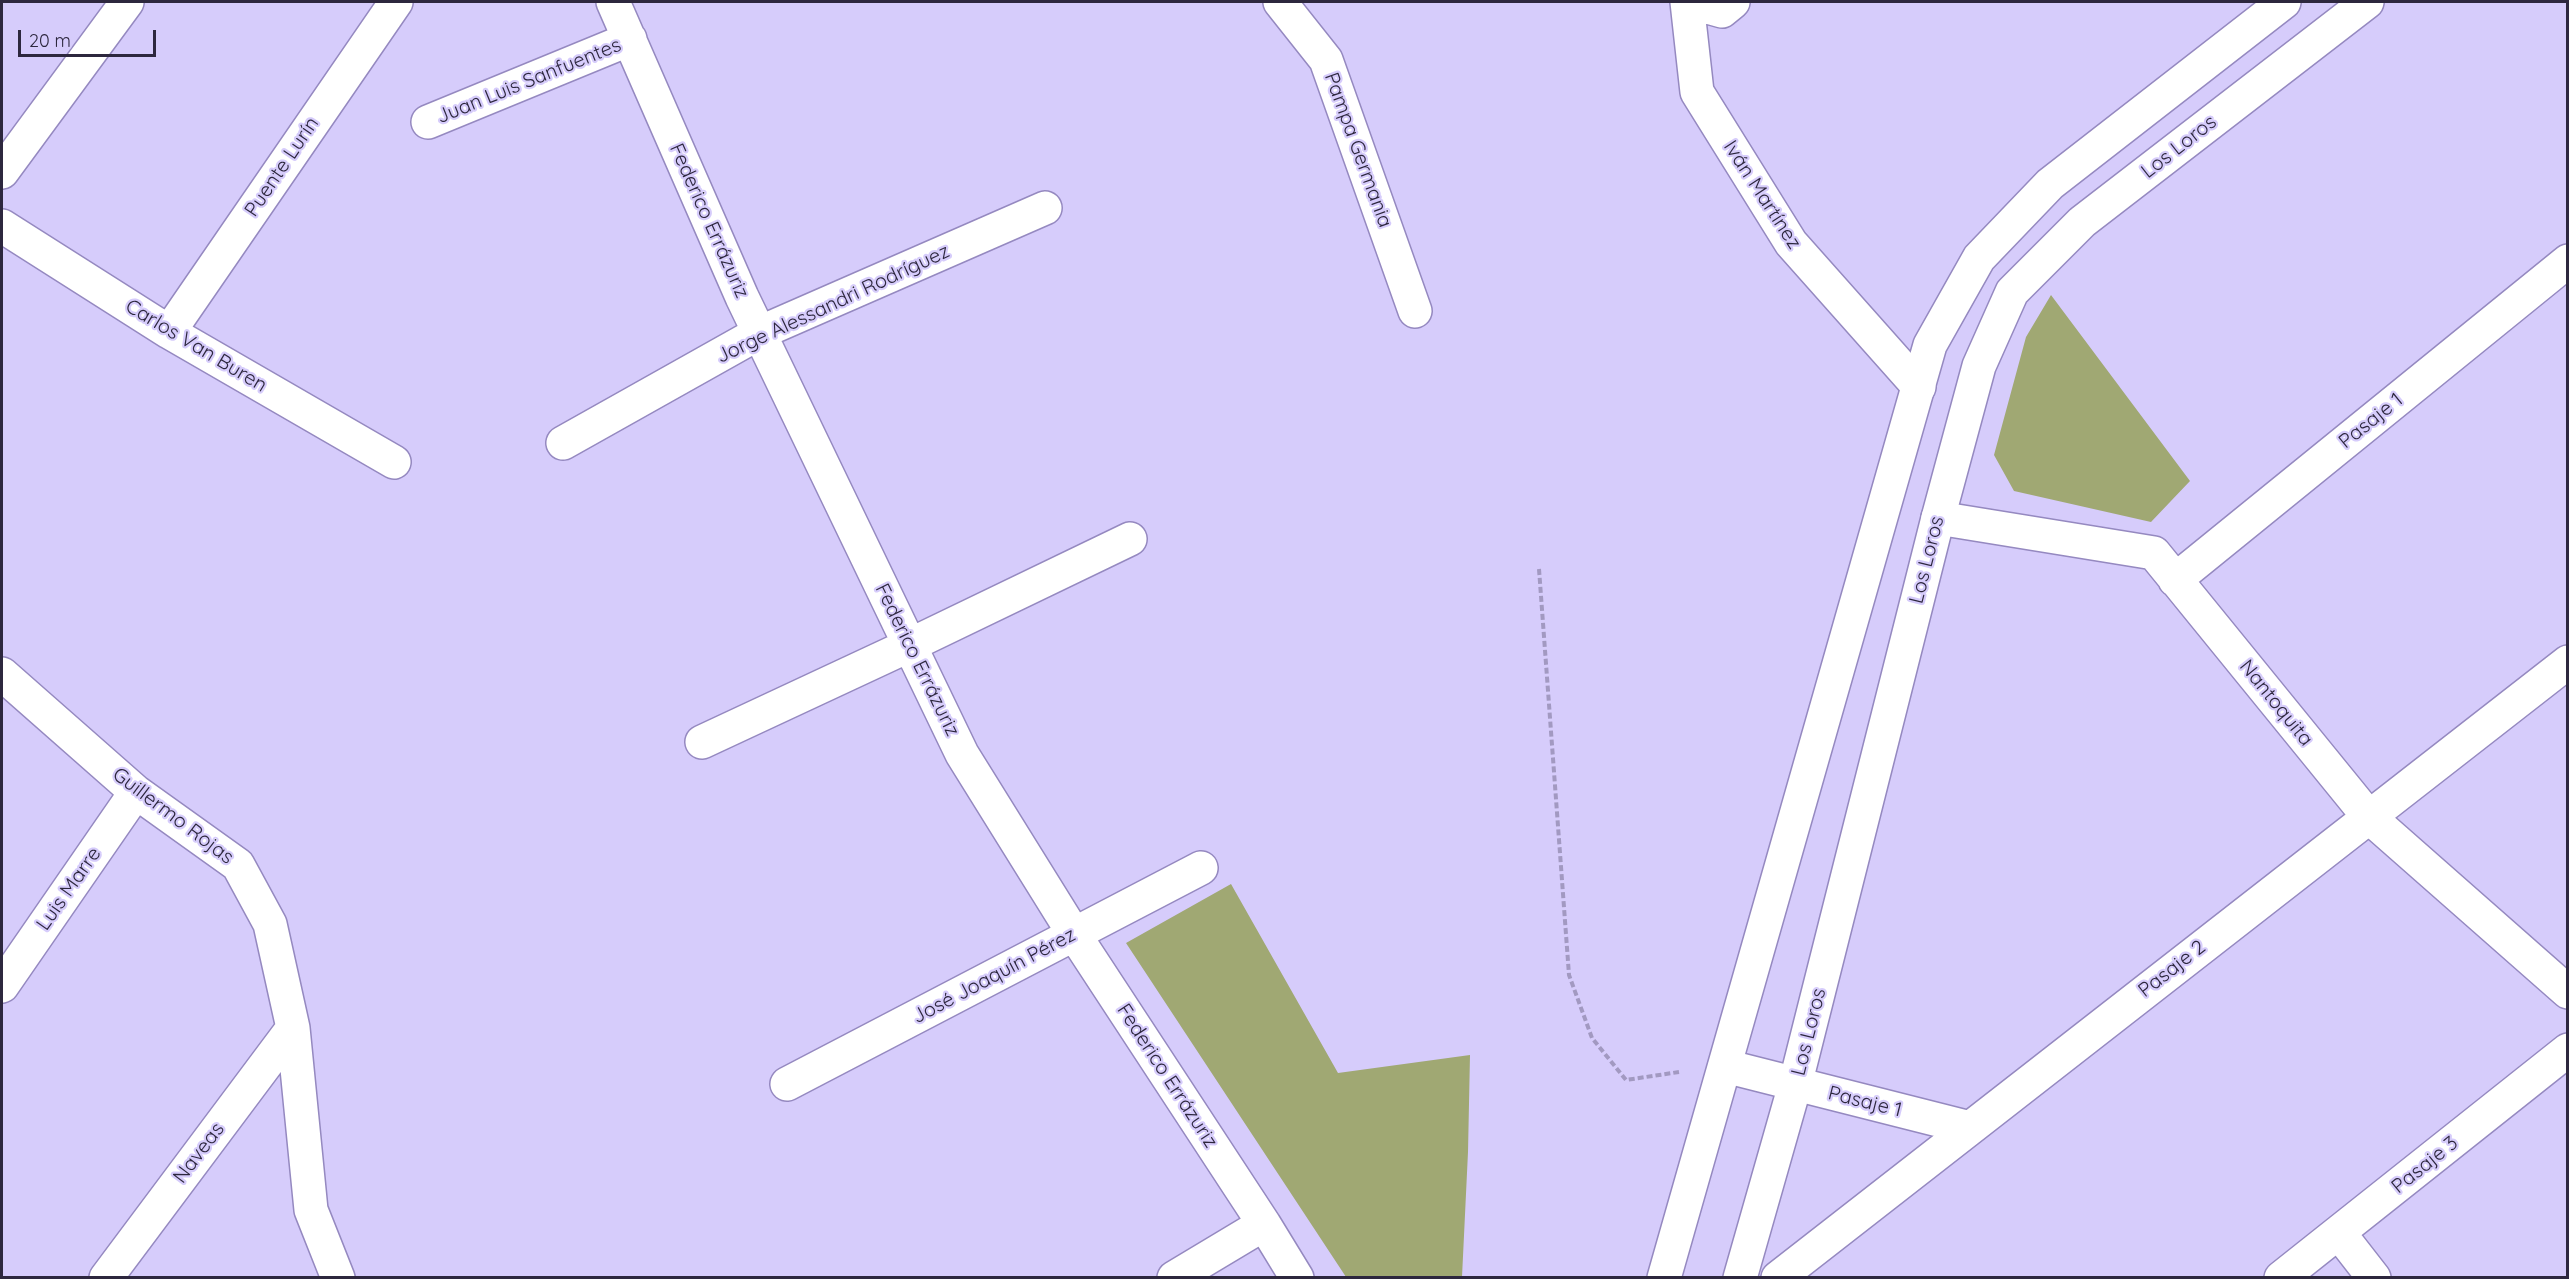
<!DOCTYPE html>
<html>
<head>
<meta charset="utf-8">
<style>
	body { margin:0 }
	#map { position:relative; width:2569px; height:1279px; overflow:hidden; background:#d6ccfb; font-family:Quicksand,sans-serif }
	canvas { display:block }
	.frame { position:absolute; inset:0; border:3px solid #2d273e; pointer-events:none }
	.scale { position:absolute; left:18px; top:30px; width:138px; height:27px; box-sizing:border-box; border:3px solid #2d273e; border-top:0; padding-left:8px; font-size:18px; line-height:21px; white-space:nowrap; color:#2d273e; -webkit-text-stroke:4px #d6ccfb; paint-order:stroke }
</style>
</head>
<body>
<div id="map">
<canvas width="2569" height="1279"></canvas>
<div class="frame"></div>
<div class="scale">20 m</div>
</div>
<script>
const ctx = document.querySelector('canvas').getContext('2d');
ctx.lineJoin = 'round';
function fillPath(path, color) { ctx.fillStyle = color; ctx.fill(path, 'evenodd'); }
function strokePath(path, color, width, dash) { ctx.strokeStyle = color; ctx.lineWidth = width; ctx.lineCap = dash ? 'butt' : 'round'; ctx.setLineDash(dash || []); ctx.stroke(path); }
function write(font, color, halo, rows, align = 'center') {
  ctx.font = font + ' Quicksand,sans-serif'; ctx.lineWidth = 4.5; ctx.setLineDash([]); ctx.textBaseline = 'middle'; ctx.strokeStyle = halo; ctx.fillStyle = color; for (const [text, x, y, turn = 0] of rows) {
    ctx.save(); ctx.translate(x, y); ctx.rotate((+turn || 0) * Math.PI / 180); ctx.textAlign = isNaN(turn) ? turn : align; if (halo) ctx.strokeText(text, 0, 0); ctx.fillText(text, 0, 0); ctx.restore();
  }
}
const green = new Path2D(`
	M2051,295l139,186 -39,41 -137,-31 -20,-36 32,-118z
	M1231,884l107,189 132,-18 -2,97 -6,125h-116l-220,-334z`);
const path = new Path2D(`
	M1539,569l30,406 23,63 34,42 53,-8`);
const minor = new Path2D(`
	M613,2l129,295 220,457 112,180 190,290 33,54
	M1280,2l46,58 89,251
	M1687,2l10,90 94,151 128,144
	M1690,2l32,9 11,-9
	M428,122l202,-83
	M2,172l125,-170
	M2,226l167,106 225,130
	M169,332l227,-330
	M563,443l196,-110 286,-125
	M1938,518l216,35 214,263 200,176
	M2175,580l393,-319
	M2,674l134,118 102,73 32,59 23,104 18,182 27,68
	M702,742l208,-97 220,-106
	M2,986l134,-194
	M1725,1066l245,62
	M787,1084l414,-216
	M2339,1233l35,45
	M106,1278l187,-250
	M1174,1278l90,-54
	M1778,1278l790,-616
	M2281,1278l287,-228`);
const secondary = new Path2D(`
	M1664,1278l266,-933 49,-87 71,-74 234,-182
	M1740,1278l55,-193 143,-567 41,-152 33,-74 70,-70 285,-220`);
const streetNames = [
	["Juan Luis Sanfuentes",529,81,-22],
	["Los Loros",2179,147,-38],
	["Pampa Germania",1358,150,70],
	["Puente Lurín",282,167,-56],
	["Iván Martínez",1762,195,57],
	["Federico Errázuriz",709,221,66],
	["Jorge Alessandri Rodríguez",833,304,-25],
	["Carlos Van Buren",196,346,31],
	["Pasaje 1",2371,421,-39],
	["Los Loros",1927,560,-76],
	["Federico Errázuriz",917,660,64],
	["Nantoquita",2276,703,51],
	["Guillermo Rojas",173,816,37],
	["Luis Marre",69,889,-55],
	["Pasaje 2",2172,969,-38],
	["José Joaquín Pérez",994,976,-28],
	["Los Loros",1809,1032,-76],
	["Federico Errázuriz",1167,1076,57],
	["Pasaje 1",1865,1102,14],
	["Naveas",199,1153,-53],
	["Pasaje 3",2425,1165,-39]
];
fillPath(green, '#a0a873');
strokePath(minor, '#9589c0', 36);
strokePath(secondary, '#9589c0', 36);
strokePath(path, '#a299c1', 4, [6, 3]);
strokePath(minor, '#fff', 33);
strokePath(secondary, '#fff', 33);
write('20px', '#2d273e', '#d6ccfb', streetNames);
</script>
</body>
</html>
